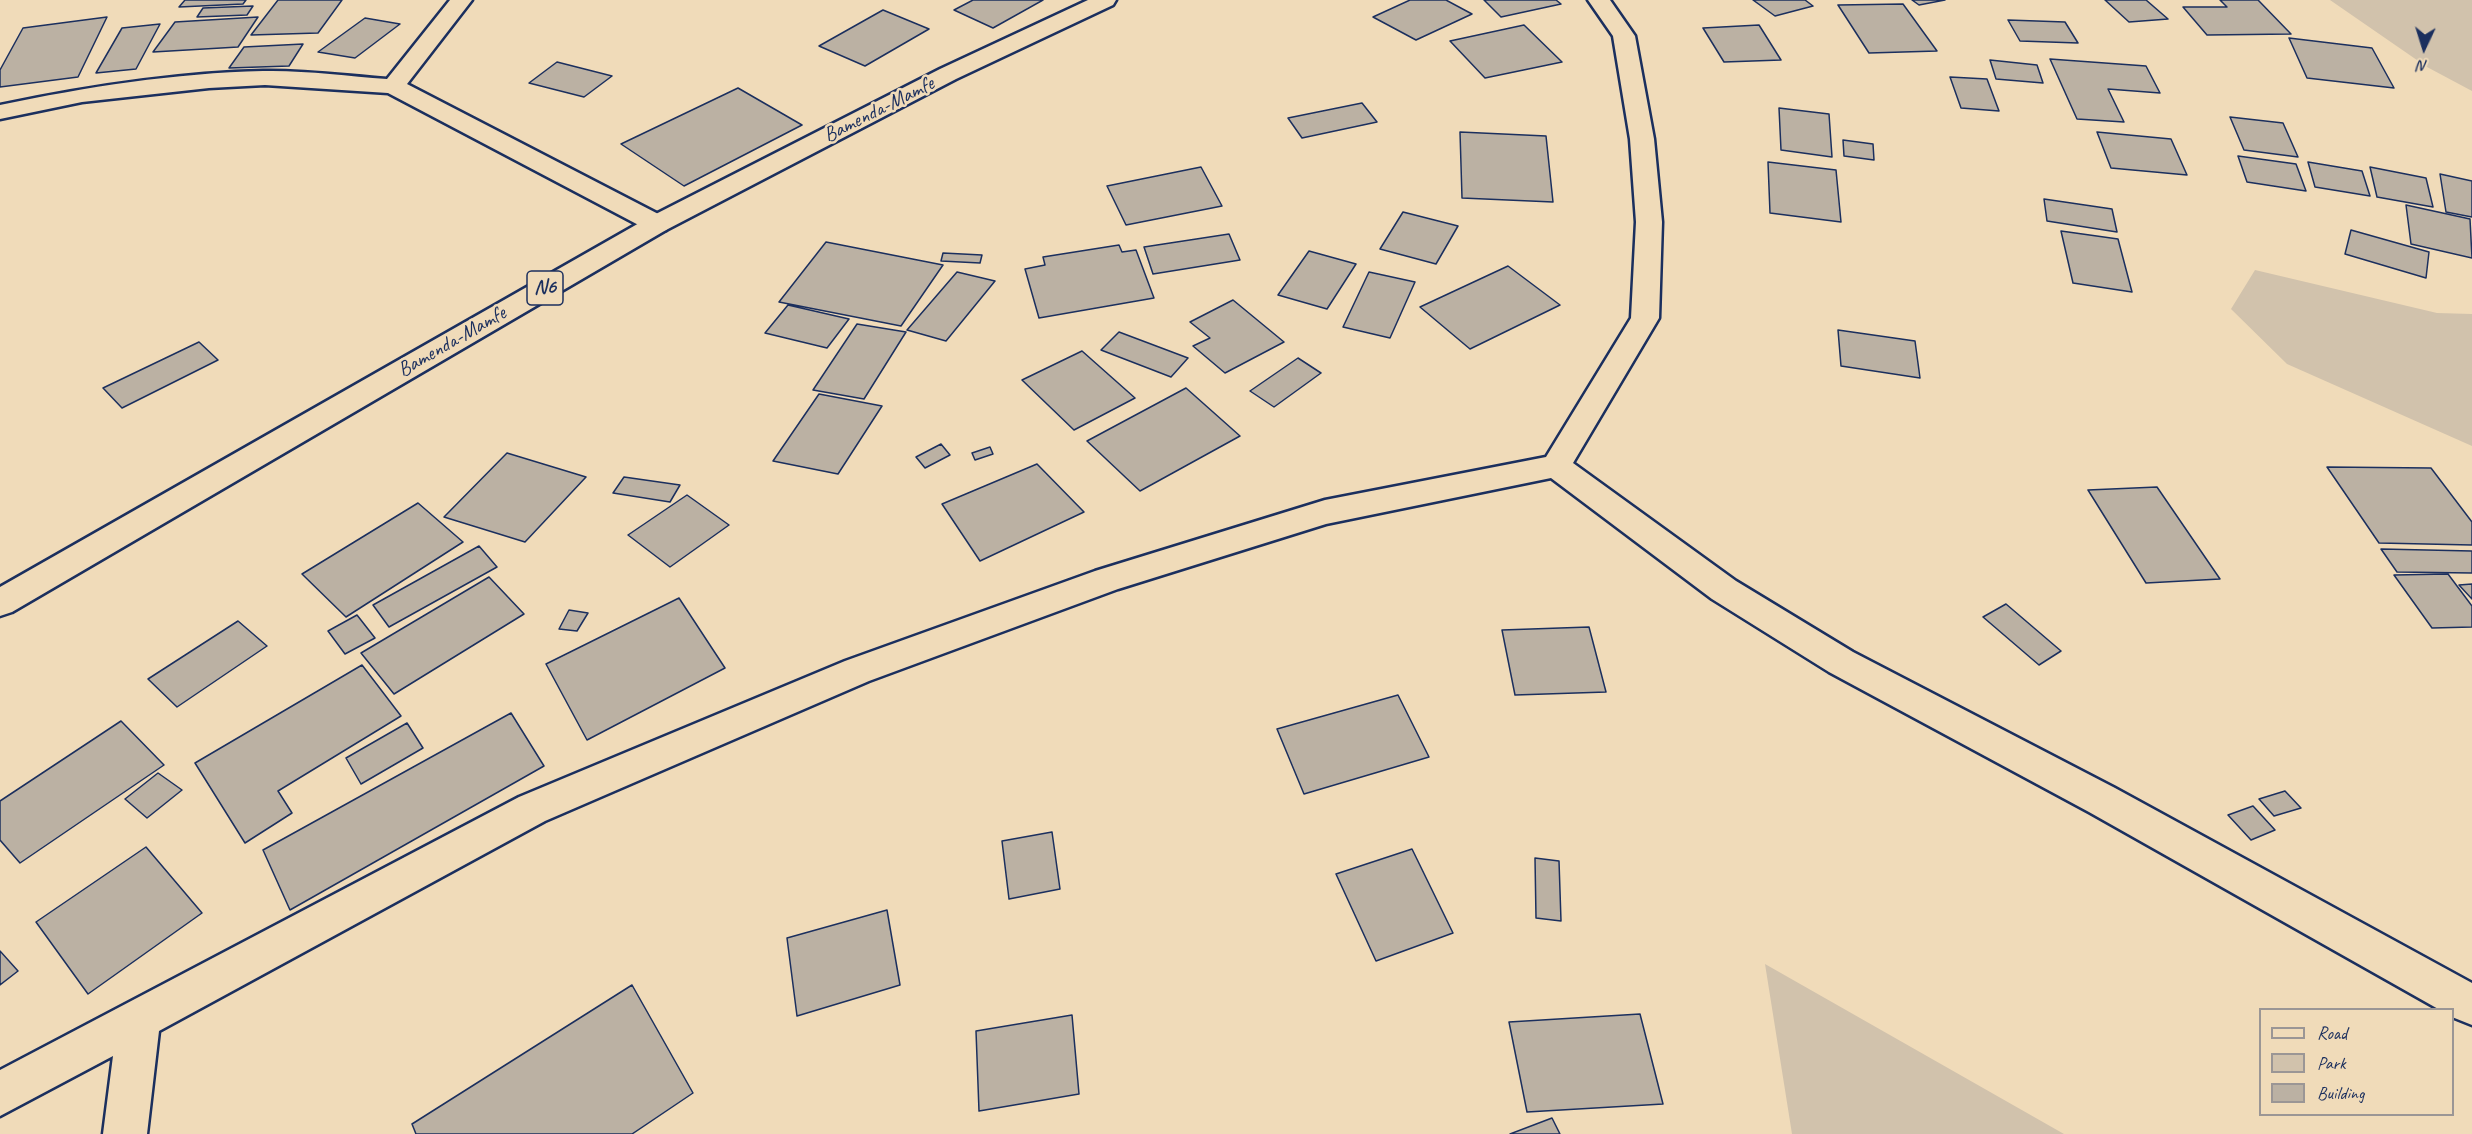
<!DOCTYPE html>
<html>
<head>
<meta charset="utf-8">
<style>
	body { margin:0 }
	#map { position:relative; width:2472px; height:1134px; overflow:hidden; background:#f0dbb9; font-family:Caveat,sans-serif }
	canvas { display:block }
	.legend { position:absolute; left:2259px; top:1008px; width:195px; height:108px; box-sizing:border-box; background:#f0dbb9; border:2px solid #9b9695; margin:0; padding:8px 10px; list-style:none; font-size:18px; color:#1b2f5e }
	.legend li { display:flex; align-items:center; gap:12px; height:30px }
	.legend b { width:30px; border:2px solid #9b9695 }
	.north { position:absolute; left:2394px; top:18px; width:60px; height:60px; -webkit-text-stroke:4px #f0dbb9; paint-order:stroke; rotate:184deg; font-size:16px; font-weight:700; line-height:24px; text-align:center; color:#1b2f5e }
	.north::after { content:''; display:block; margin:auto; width:21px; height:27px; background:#1b2f5e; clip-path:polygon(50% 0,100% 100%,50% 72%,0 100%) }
</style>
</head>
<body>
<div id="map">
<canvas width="2472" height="1134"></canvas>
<ul class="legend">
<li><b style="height:8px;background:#f0dbb9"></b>Road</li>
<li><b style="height:16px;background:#d1c2ac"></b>Park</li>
<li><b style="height:16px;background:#bbb1a3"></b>Building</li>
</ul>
<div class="north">N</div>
</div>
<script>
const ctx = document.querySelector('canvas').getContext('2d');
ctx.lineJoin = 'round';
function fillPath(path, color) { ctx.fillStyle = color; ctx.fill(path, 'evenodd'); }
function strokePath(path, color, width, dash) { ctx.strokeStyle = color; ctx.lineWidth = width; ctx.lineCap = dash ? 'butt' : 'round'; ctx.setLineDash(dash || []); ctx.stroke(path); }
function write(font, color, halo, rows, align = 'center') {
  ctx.font = font + ' Caveat,sans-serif'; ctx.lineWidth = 5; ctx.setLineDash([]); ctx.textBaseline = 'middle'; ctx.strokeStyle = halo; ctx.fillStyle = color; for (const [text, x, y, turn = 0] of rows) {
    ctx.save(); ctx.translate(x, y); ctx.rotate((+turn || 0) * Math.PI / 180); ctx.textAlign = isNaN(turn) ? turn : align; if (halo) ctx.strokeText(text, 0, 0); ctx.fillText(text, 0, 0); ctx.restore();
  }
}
const green = new Path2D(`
	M2330,0h142v91l-45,-24z
	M2255,270l182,43 35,1v132l-185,-82 -56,-55z
	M1765,964l299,170h-272z`);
const building = new Path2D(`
	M185,0h61l-3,4 -64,3z
	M278,0h64l-24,33 -67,2z
	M973,0h70l-50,28 -39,-18z
	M1410,0h36l26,14 -56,26 -43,-23z
	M1484,0h72l5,4 -60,13z
	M1753,0h52l8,6 -38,10z
	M1912,0h33l-26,5z
	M2105,0h41l22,19 -39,3z
	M2220,0h38l33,34 -84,1 -24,-28h44z
	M1903,4l34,47 -68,2 -31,-48z
	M253,6l-6,9 -50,2 6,-9z
	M883,10l46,19 -64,37 -46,-20z
	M107,17l-29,60 -78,10v-17l23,-42z
	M258,17l-20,30 -85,5 22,-30z
	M365,18l35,6 -45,34 -37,-6z
	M2008,20l57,2 13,21 -58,-2z
	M160,24l-24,45 -40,4 26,-45z
	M1524,25l38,37 -77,16 -35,-37z
	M1759,25l22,35 -57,2 -21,-34z
	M2289,38l83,10 22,40 -87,-10z
	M303,44l-14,22 -60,2 15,-21z
	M2050,59l96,7 14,27 -52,-4 16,33 -47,-3z
	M1990,60l47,5 6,18 -47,-4z
	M557,62l55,14 -28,21 -55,-14z
	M1950,77l37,2 12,32 -38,-3z
	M738,88l64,37 -118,61 -63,-42z
	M1362,103l15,19 -75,16 -14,-20z
	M1779,108l50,6 3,43 -51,-7z
	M2230,117l53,6 15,34 -54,-7z
	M1460,132l86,4 7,66 -91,-4z
	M2097,132l74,7 16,36 -76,-7z
	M1843,140l30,4 1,16 -30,-4z
	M2238,156l58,8 10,27 -59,-9z
	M1768,162l68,8 5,52 -71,-9z
	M2308,162l54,9 8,25 -55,-9z
	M1201,167l21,39 -96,19 -19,-39z
	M2370,167l56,11 7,29 -56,-10z
	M2440,174l32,7v36l-26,-5z
	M2044,199l68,10 5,23 -70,-11z
	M2406,205l64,14 2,39 -61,-14z
	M1403,212l55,14 -22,38 -56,-15z
	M2351,230l78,22 -3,26 -81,-24z
	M2061,231l57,8 14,53 -59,-9z
	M1229,234l11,26 -87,14 -9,-27z
	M826,242l117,23 -42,61 -122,-24z
	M1119,245l3,7 14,-2 18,48 -115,20 -14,-49 20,-4 -2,-8z
	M1309,251l47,13 -29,45 -49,-14z
	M943,253l39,2 -2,8 -39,-2z
	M1508,266l52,39 -90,44 -50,-42z
	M957,272l38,9 -49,60 -39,-11z
	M1369,272l46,10 -25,56 -47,-11z
	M1233,300l51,42 -59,31 -32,-27 17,-8 -20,-16z
	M788,305l61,14 -22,29 -62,-15z
	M857,324l49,8 -42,67 -51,-9z
	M1838,330l77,11 5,37 -79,-12z
	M1119,332l69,26 -17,19 -70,-27z
	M199,342l19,18 -96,48 -19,-20z
	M1082,351l53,47 -61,32 -52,-50z
	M1298,358l23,15 -47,34 -24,-16z
	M1186,388l54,48 -100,55 -53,-50z
	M819,394l63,12 -44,68 -65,-13z
	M941,444l9,11 -25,13 -9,-11z
	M990,447l3,7 -18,6 -3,-7z
	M507,453l79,24 -61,65 -81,-25z
	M1037,464l47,48 -104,49 -38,-57z
	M2327,467l104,1 41,54v23l-93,-2z
	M624,477l56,8 -10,17 -57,-9z
	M2157,487l63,92 -74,4 -58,-93z
	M687,495l42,30 -59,42 -42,-32z
	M418,503l45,39 -117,75 -44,-43z
	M479,546l18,21 -108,60 -16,-22z
	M2381,549l91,2v22l-75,-1z
	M2448,574l24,32v21l-40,1 -38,-53z
	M489,577l35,37 -130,80 -33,-41z
	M2472,584v15l-13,-14z
	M679,598l46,70 -138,72 -41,-76z
	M2006,604l55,47 -22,14 -56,-48z
	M569,610l19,3 -11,18 -18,-2z
	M357,615l18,23 -30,16 -17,-23z
	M238,621l29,25 -90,61 -29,-28z
	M1589,627l17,65 -91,3 -13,-65z
	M362,665l39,51 -123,75 14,22 -47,30 -50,-80z
	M1398,695l31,62 -125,37 -27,-65z
	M511,713l33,53 -254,144 -27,-60z
	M121,721l43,44 -144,98 -20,-23v-39z
	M407,723l16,25 -62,36 -15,-26z
	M158,773l24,17 -35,28 -22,-19z
	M2285,791l16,17 -27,8 -15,-17z
	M2253,806l22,24 -24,10 -23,-25z
	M1052,832l8,57 -51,10 -7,-58z
	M146,847l56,66 -114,81 -52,-72z
	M1412,849l41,84 -77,28 -40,-87z
	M1535,858l24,3 2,60 -25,-3z
	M887,910l13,75 -103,31 -10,-78z
	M0,951l18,20 -18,14z
	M632,985l61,108 -61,41h-216l-4,-10z
	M1640,1014l23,90 -136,8 -18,-90z
	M1072,1015l7,79 -100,17 -3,-80z
	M1552,1118l8,16h-50z`);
const street = new Path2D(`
	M450,0h22l-65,84 259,134 4,6 -4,6 -9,2 -9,-2 -260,-137 -123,-8 -56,3 -127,14 -82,17v-14c86,-18 175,-32 263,-34 41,-1 83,5 124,8z
	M1588,0h22l25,36 19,103 8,83 -3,96 -86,145 163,118 117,71 262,136 357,195v42l-20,-8v-7h-12l-351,-198 -260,-140 -117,-73 -161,-121 -225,46 -208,65 -249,92 -324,140 -386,210 -12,103h-44l10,-78 -113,60v-46l519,-273 326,-136 250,-90 230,-71 221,-43 85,-139 5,-96 -6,-83 -17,-103z`);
const highway = new Path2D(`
	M1088,0h28l-3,5 -157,74 -290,151 -654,382 -12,4v-29l648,-369 292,-149z`);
const shields = [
	[545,288,36]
];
const shieldNames = [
	["N6",545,288]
];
const streetNames = [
	["Bamenda-Mamfe",879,110,-27],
	["Bamenda-Mamfe",452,342,-30]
];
fillPath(green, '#d1c2ac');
fillPath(building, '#bbb1a3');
strokePath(building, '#1b2f5e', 1.5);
strokePath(street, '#1b2f5e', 5);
strokePath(highway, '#1b2f5e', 5);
fillPath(street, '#f0dbb9');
fillPath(highway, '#f0dbb9');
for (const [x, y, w] of shields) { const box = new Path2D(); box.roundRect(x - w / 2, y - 17, w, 34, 4.5); ctx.fillStyle = '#f0dbb9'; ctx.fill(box); strokePath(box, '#1b2f5e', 1.5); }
write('bold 20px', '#1b2f5e', null, shieldNames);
write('21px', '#1b2f5e', '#f0dbb9', streetNames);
</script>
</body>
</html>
